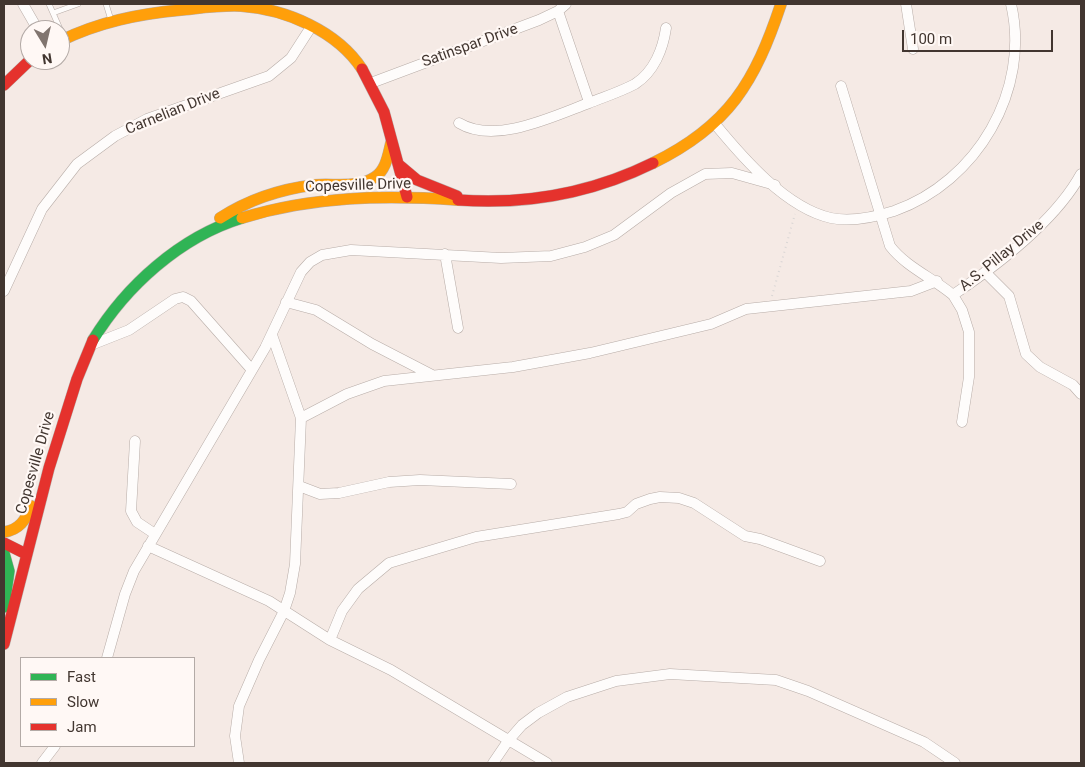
<!DOCTYPE html>
<html>
<head>
<meta charset="utf-8">
<style>
	body { margin:0 }
	#map { position:relative; width:1085px; height:767px; overflow:hidden; background:#f5eae5; font-family:Roboto,sans-serif }
	canvas { display:block }
	.frame { position:absolute; inset:0; border:5px solid #423630; pointer-events:none }
	.legend { position:absolute; left:20px; top:657px; width:175px; height:90px; box-sizing:border-box; background:#fff8f5; border:1px solid #b3aaa6; margin:0; padding:6px 9px; list-style:none; font-size:15px; color:#423630 }
	.legend li { display:flex; align-items:center; gap:10px; height:25px }
	.legend b { width:25px; border:1px solid #b3aaa6 }
	.north { position:absolute; left:20px; top:20px; width:50px; height:50px; box-sizing:border-box; background:#fff8f5; border:1px solid #b3aaa6; border-radius:50%; rotate:171deg; font-size:14px; font-weight:700; line-height:20px; text-align:center; color:#423630 }
	.north::after { content:''; display:block; margin:auto; width:18px; height:22px; background:#81756f; clip-path:polygon(50% 0,100% 100%,50% 72%,0 100%) }
	.scale { position:absolute; left:902px; top:30px; width:151px; height:22px; box-sizing:border-box; border:2px solid #423630; border-top:0; padding-left:6px; font-size:15px; line-height:18px; white-space:nowrap; color:#423630; -webkit-text-stroke:4px #fff8f5; paint-order:stroke }
</style>
</head>
<body>
<div id="map">
<canvas width="1085" height="767"></canvas>
<div class="frame"></div>
<ul class="legend">
<li><b style="height:6px;background:#30b455"></b>Fast</li>
<li><b style="height:6px;background:#ff9f0a"></b>Slow</li>
<li><b style="height:6px;background:#e5322d"></b>Jam</li>
</ul>
<div class="north">N</div>
<div class="scale">100 m</div>
</div>
<script>
const ctx = document.querySelector('canvas').getContext('2d');
ctx.lineJoin = 'round';
function strokePath(path, color, width, dash) { ctx.strokeStyle = color; ctx.lineWidth = width; ctx.lineCap = dash ? 'butt' : 'round'; ctx.setLineDash(dash || []); ctx.stroke(path); }
function write(font, color, halo, rows, align = 'center') {
  ctx.font = font + ' Roboto,sans-serif'; ctx.lineWidth = 4.5; ctx.setLineDash([]); ctx.textBaseline = 'middle'; ctx.strokeStyle = halo; ctx.fillStyle = color; for (const [text, x, y, turn = 0] of rows) {
    ctx.save(); ctx.translate(x, y); ctx.rotate((+turn || 0) * Math.PI / 180); ctx.textAlign = isNaN(turn) ? turn : align; if (halo) ctx.strokeText(text, 0, 0); ctx.fillText(text, 0, 0); ctx.restore();
  }
}
const path = new Path2D(`
	M772,296l23,-82`);
const lane = new Path2D(`
	M49,4l15,34
	M106,4l5,16
	M53,13l25,-9`);
const street = new Path2D(`
	M23,4l15,26
	M906,4l7,45
	M558,11l31,91
	M371,83l168,-63 19,-9 8,-7
	M841,86l49,160c16,21 43,32 63,49 43,-29 103,-75 128,-121
	M459,123c36,22 95,-7 130,-20 15,-6 31,-11 46,-19 19,-12 28,-35 31,-56
	M715,124c28,34 71,84 116,94 19,4 44,-1 63,-7 83,-29 137,-121 117,-207
	M445,254l13,74
	M985,272l24,24 17,58 14,13 33,18 8,9
	M4,291l38,-82 35,-45 38,-28 32,-17 122,-43 22,-18 20,-31
	M953,295l9,15 7,22v45l-7,45
	M286,302l30,8 56,34 60,31
	M91,345l38,-15 46,-31 8,-2 8,4 61,69
	M301,418l46,-24 37,-13 129,-14 77,-14 121,-29 35,-15 165,-18 26,-10
	M135,441l-4,70 6,11 18,12
	M299,486l21,8 19,-1 50,-11 31,-2 91,4
	M148,546l121,55 61,39 61,30 156,93
	M330,640l12,-29 16,-22 31,-26 87,-26 143,-23 8,-2 9,-8 14,-5 10,-2 19,1 15,5 51,33 15,3 60,22
	M107,658l18,-64 9,-23 131,-223 36,-76 9,-10 12,-7 29,-5 150,8 50,-2 34,-9 29,-12 57,-42 34,-19 27,-1 43,12
	M42,763l13,-17
	M239,763l-4,-27 4,-30 20,-46 25,-49 6,-18 5,-29 6,-146 -29,-83
	M493,763l15,-22 14,-16 16,-12 29,-16 49,-16 54,-7 106,6 32,11 116,51 31,21`);
const fast = new Path2D(`
	M93,340c33,-54 87,-103 149,-122
	M4,553l5,18 -5,36`);
const slow = new Path2D(`
	M60,41c39,-19 78,-27 121,-31 20,-2 40,-5 60,-4 45,3 96,25 121,63
	M653,163c76,-37 102,-81 128,-159
	M220,218c28,-18 61,-29 94,-33 20,-2 43,4 61,-8 11,-7 13,-22 16,-34
	M242,218c71,-22 143,-23 216,-18
	M4,532c15,-2 22,-12 27,-26`);
const jam = new Path2D(`
	M362,69l22,43 23,85
	M4,85l26,-25
	M398,164l19,16 40,16
	M458,200c68,5 134,-7 195,-37
	M4,543l22,11
	M4,644l45,-176 28,-89 16,-39`);
const streetNames = [
	["Satinspar Drive",470,46,-20],
	["Carnelian Drive",173,112,-22],
	["Copesville Drive",358,186,-2],
	["A.S. Pillay Drive",1002,256,-39],
	["Copesville Drive",36,463,-74]
];
strokePath(lane, '#b7aca7', 6);
strokePath(street, '#b7aca7', 11);
strokePath(fast, '#b7aca7', 12);
strokePath(slow, '#b7aca7', 12);
strokePath(jam, '#b7aca7', 12);
strokePath(path, '#dad6d5', 2, [1, 4]);
strokePath(lane, '#fefcfb', 5);
strokePath(street, '#fefcfb', 10);
strokePath(fast, '#30b455', 11);
strokePath(slow, '#ff9f0a', 11);
strokePath(jam, '#e5322d', 11);
write('15px', '#423630', '#fff8f5', streetNames);
</script>
</body>
</html>
